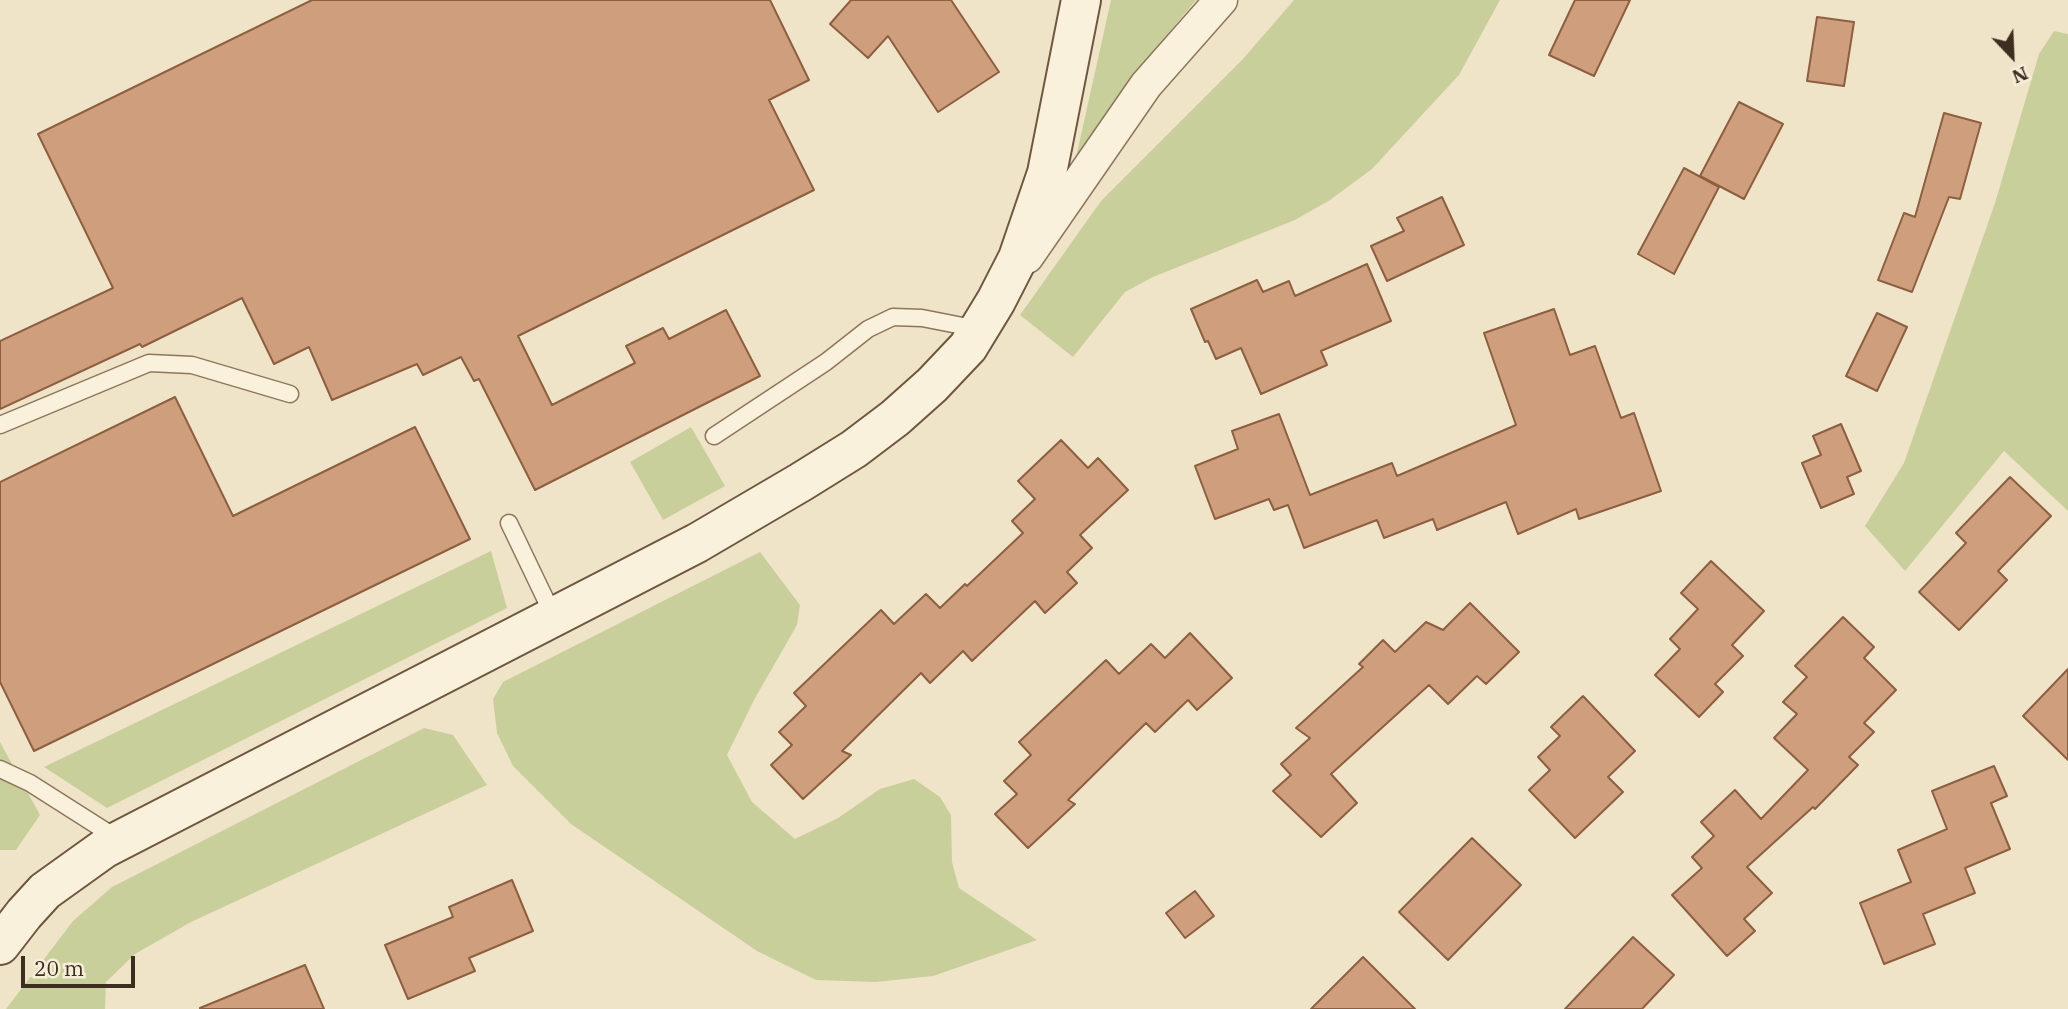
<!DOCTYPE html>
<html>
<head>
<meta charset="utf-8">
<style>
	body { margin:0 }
	#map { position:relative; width:2068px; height:1009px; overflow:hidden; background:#f0e4c8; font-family:"IBM Plex Serif",serif }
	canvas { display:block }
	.north { position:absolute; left:1977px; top:21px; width:70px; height:70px; -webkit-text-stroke:5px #f7eed8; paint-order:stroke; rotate:157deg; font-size:19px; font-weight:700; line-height:28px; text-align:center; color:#3d2e20 }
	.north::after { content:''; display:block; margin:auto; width:24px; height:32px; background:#3d2e20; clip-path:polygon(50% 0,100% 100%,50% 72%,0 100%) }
	.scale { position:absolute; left:21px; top:956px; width:114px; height:32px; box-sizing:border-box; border:4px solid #3d2e20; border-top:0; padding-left:9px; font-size:21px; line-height:24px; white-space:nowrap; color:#3d2e20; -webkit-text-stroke:5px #f7eed8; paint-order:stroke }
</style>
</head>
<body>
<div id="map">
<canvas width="2068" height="1009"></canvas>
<div class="north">N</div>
<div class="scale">20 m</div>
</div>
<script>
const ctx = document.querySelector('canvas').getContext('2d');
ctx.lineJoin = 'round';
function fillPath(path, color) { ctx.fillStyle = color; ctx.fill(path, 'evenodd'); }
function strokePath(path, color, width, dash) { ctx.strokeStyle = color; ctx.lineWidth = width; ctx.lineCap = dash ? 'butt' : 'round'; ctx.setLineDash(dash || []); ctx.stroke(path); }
const green = new Path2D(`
	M1111,0h85l-34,41 -87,121z
	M1294,0h206l-41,75 -87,94 -42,31 -35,20 -142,57 -28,15 -52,65 -53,-42 81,-114 141,-141z
	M2054,31l14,3v477l-64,-60 -99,120 -40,-45 39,-63 91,-260 44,-149z
	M691,427l34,59 -62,34 -33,-58z
	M491,551l16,57 -400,200 -63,-41z
	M760,552l40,53 -3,20 -43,75 -27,55 25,47 43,37 43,-21 42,-29 34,-10 26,18 11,18 1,47 7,26 78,52 -104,36 -57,6 -60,-2 -59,-29 -186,-127 -58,-58 -16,-33 -4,-34 10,-17z
	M424,728l29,7 34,50 -296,137 -56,32 -29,28 -1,27h-99l67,-88 39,-34z
	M0,742l40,73 -24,35h-16z`);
const building = new Path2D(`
	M312,0h458l39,80 -40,20 45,90 -296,146 34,69 83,-42 -9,-17 37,-18 6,11 57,-29 34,66 -225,114 -56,-111 -5,2 -13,-24 -38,18 -6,-11 -85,36 -23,-53 -35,17 -32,-66 -100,49 -2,-3 -140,65v-68l113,-53 -75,-154z
	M851,0h100l48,72 -61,40 -50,-76 -20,22 -38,-34z
	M1575,0h55l-36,76 -45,-21z
	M1817,17l37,5 -10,64 -37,-5z
	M1739,102l44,22 -39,75 -44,-23z
	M1944,113l37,10 -21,76 -11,-2 -37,95 -34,-12 26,-67 11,4z
	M1684,168l35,19 -45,87 -36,-20z
	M1442,197l22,48 -77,36 -16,-35 33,-15 -7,-13z
	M1367,264l24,57 -70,30 6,14 -66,29 -20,-46 -25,11 -8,-18 -3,1 -14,-33 66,-29 6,12 26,-11 6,15z
	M1554,309l16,46 25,-9 26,72 13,-5 27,78 -82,28 -3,-10 -58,25 -12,-32 -69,28 -4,-11 -49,19 -7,-18 -73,28 -16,-43 -14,5 -5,-11 -54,20 -20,-53 43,-17 -6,-18 47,-17 31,81 82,-32 5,13 119,-51 -32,-92z
	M1877,313l30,14 -30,64 -31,-15z
	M175,397l58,119 182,-89 55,112 -436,212 -34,-69v-200z
	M1841,424l20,47 -14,6 7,17 -33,14 -19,-45 19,-8 -8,-19z
	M1061,440l27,28 10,-10 30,32 -48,45 12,13 -25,24 10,11 -32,30 -10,-12 -63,60 -9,-10 -33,32 -9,-10 -79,78 9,4 -48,44 -32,-34 21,-20 -13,-13 27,-26 -12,-13 87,-83 13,14 32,-30 14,14 25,-24 2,2 56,-53 -11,-12 23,-22 -17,-18z
	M2010,477l41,39 -53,55 9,9 -48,50 -40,-38 47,-49 -10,-10z
	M1711,561l53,50 -32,34 11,11 -28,28 8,8 -24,25 -44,-42 25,-26 -10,-10 28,-30 -17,-16z
	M1470,603l49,49 -33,32 -9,-8 -29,28 -19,-19 -98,89 26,29 -36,34 -48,-46 18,-16 -10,-11 29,-26 -14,-10 67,-61 -4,-3 24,-24 12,12 31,-30 17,8z
	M1843,617l31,30 -10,11 32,32 -32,33 10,9 -25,25 9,8 -43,44 -2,-2 -66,60 25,26 -28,26 11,12 -28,25 -55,-61 30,-27 -10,-11 22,-21 -13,-14 34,-32 26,29 47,-49 -34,-32 23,-24 -14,-12 24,-25 -12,-11z
	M1190,633l42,45 -35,32 -9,-10 -33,32 -9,-9 -78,77 7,4 -47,44 -33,-34 22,-20 -13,-13 27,-26 -12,-13 87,-82 13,14 32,-30 14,14z
	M2068,669v91l-45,-44z
	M1583,696l52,55 -27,26 15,15 -48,46 -46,-48 21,-20 -12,-13 22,-21 -9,-9z
	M1994,766l13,30 -16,7 19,46 -45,19 10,25 -52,21 12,30 -51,20 -24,-61 51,-21 -13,-32 49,-21 -15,-38z
	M1472,838l49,47 -73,75 -49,-48z
	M512,880l21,51 -64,27 6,13 -67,28 -23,-54 68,-28 -4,-10z
	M1195,891l19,25 -29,22 -19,-25z
	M1633,937l41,38 -32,34h-77z
	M1363,957l52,52h-104z
	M305,965l19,44h-124v-1z`);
const lane = new Path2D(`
	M0,425l149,-62 43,2 98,29
	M714,436l112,-74 42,-33 25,-12 29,1 56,11
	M509,523l45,94
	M0,769l30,14 88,56`);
const street = new Path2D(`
	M1027,257l119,-172 75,-85`);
const secondary = new Path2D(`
	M0,945l24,-31 21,-23 60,-43 592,-305 104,-61 53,-33 41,-31 37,-33 36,-38 28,-46 22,-43 29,-85 34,-173`);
fillPath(green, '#c9cf9b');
fillPath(building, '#cf9f7d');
strokePath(building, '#8d5f41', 2);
strokePath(lane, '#8d765c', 19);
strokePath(street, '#8d765c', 35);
strokePath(secondary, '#6f573f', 42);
strokePath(lane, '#faf1dc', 16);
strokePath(street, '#faf1dc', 32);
strokePath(secondary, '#faf1dc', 38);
</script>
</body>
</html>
